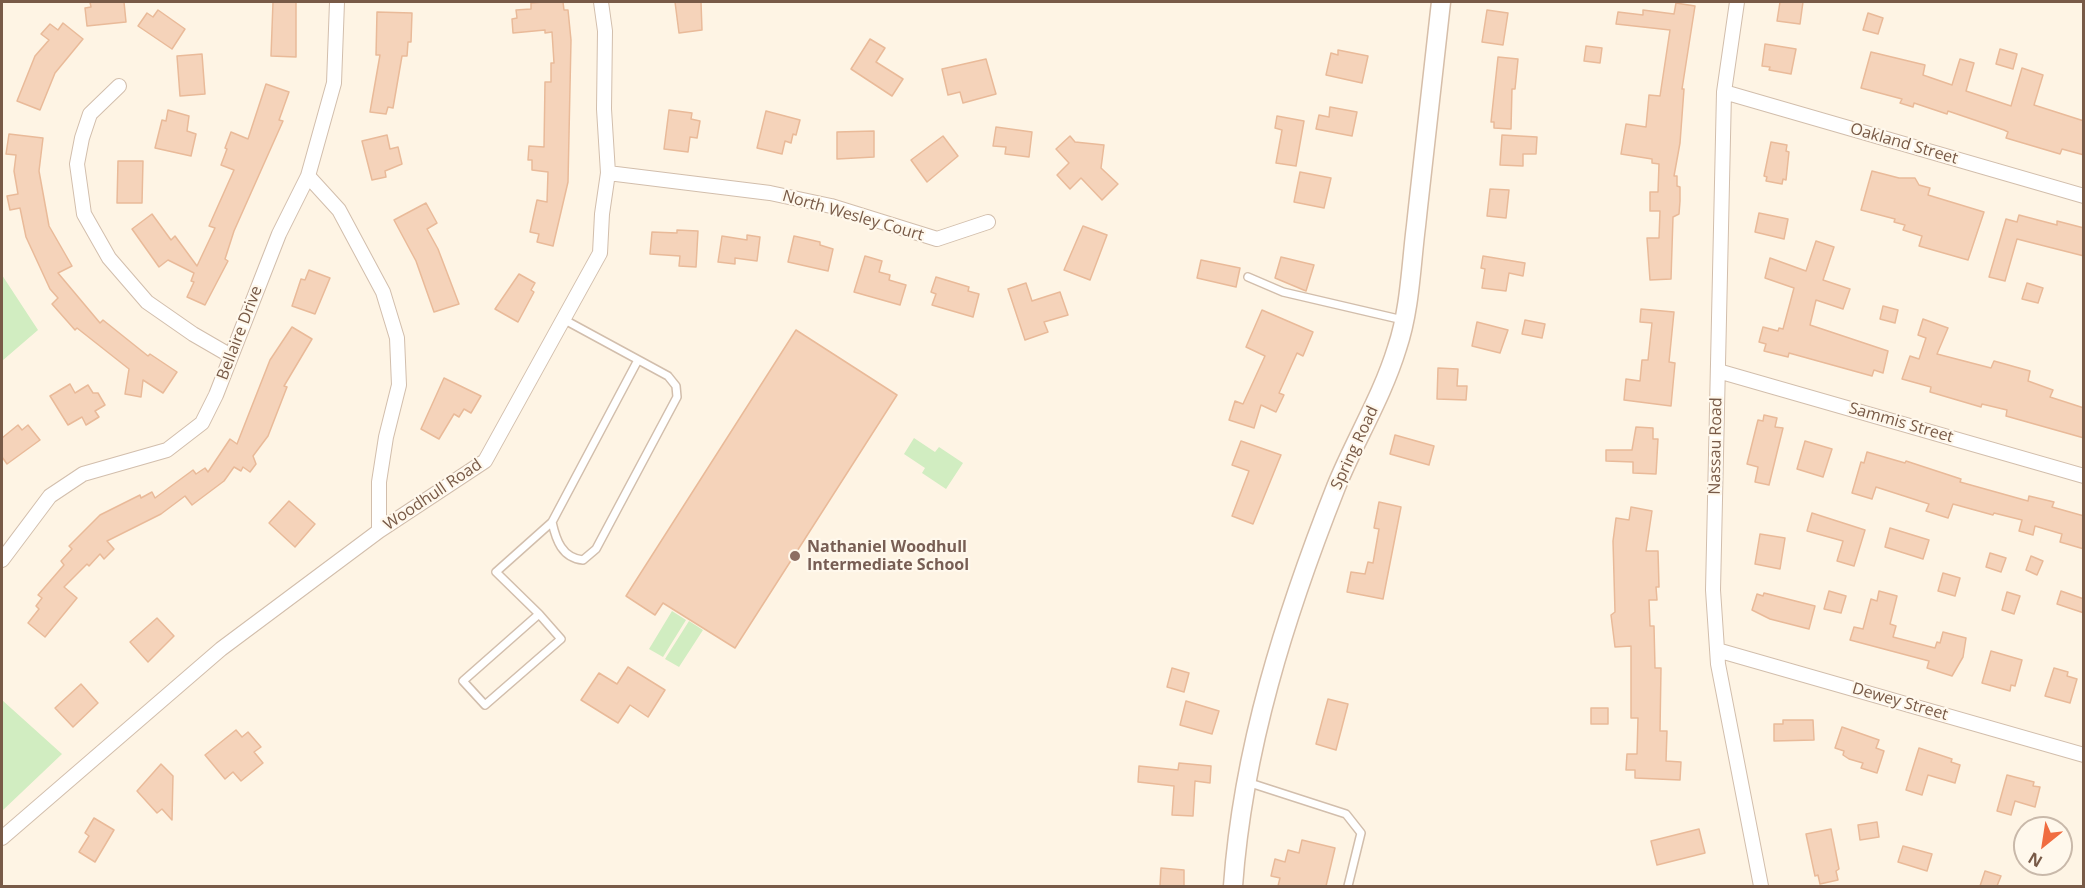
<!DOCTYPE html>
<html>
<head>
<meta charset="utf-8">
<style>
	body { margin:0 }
	#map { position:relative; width:2085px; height:888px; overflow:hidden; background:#fef4e4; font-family:"Open Sans",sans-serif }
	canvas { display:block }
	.frame { position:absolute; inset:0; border:3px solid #785a47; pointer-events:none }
	.north { position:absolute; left:2013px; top:816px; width:60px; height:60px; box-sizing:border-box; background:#fff8ec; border:2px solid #c9b9aa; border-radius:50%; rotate:210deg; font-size:16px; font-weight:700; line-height:24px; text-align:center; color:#785a47 }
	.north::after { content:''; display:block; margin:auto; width:21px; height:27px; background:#f06d41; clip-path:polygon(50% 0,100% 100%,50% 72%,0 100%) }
</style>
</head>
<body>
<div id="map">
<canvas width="2085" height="888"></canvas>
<div class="frame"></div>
<div class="north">N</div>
</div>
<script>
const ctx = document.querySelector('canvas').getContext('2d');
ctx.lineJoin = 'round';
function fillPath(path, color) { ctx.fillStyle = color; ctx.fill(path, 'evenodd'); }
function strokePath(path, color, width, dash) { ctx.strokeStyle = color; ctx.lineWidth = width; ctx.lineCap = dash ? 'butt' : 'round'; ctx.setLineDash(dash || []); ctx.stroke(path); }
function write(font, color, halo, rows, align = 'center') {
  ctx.font = font + ' "Open Sans",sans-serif'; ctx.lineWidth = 4.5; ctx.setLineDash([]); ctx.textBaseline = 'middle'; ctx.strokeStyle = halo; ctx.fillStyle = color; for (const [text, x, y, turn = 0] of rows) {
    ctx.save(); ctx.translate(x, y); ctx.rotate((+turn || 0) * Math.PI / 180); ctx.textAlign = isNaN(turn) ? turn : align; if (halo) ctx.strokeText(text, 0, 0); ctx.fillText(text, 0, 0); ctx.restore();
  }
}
const green = new Path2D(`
	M2,275l36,55 -36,31z
	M914,438l21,14 4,-5 24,16 -17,26 -24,-16 3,-5 -21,-14z
	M672,611l14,9 -23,37 -14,-8z
	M689,621l14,9 -24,37 -14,-8z
	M2,700l60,54 -60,57z`);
const building = new Path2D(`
	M90,2h34l2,20 -39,4 -2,-18 6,-1z
	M273,2h23v55l-25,-1z
	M543,2h20l1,8h4l3,30 -3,142 -15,64 -16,-4 2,-8 -9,-2 7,-32 10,2 1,-30 -16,-2v-10h-4l1,-14 15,1 1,-65h6v-19h3l-2,-31 -7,1v-3l-32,3 -1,-14 5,-1 -1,-8 15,-1v-6z
	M675,2h26l1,28 -23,3z
	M1780,2h23l-3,22 -23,-3z
	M1676,3l19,3 -13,83h2l-4,54 -6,33h3v10l3,1v14l-1,13 -6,3 -2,62 -21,1 -3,-42h12l1,-27h-10v-19h8l1,-28 -7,-1v-4l-31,-5 5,-30 20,3 3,-32 11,1 10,-66 -54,-6 2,-12 25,3v-5l31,4z
	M158,10l27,19 -13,20 -34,-23 9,-13 6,4z
	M1487,10l21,3 -5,32 -21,-3z
	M377,12l35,1 -1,29h-3l-1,14h-5l-9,52 -5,-1 -2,7 -16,-2 10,-57h-4z
	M1868,13l15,5 -5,16 -15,-4z
	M63,23l20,16 -28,34 -15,37 -23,-9 18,-45 14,-16 -8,-6 9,-10 8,6z
	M870,39l15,9 -9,14 27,17 -11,17 -41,-27z
	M1765,44l31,5 -5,25 -22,-4 1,-3 -8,-1z
	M1586,46l16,2 -2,15 -16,-2z
	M2000,49l17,5 -4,15 -17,-5z
	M1338,50l30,6 -6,27 -36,-8 5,-22 7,2z
	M1871,52l54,13 -2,10 29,10 8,-26 14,4 -8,28 45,15 11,-38 21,7 -9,30 50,16v34l-22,-6 -2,5 -54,-16 2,-6 -4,-2 -56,-19 -1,3 -33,-11 -1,4 -13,-4 2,-4 -41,-11z
	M202,54l3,40 -25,2 -3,-40z
	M1498,57l20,2 -3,30h-3l-1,40 -17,-1v-6h-3z
	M986,59l10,35 -33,9 -3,-11 -12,3 -6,-26z
	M266,84l23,8 -10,28 4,1 -49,110 -9,28 3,2 -23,44 -18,-8 7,-15 -3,-1 3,-8 -26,-13 -9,7 -27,-38 20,-15 19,26 4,-4 22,30 18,-38 -6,-2 25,-56 -13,-5 6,-16 -2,-1 6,-16 17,7z
	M1330,107l27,5 -5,24 -36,-7 3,-14 10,2z
	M168,110l21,6 -2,15 9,3 -5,22 -36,-8 7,-28 4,1z
	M669,110l23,3 -1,6 9,2 -3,17 -7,-1 -2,15 -24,-3z
	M766,111l34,9 -4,15 -3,-1 -2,9 -6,-2 -3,13 -25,-6z
	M1277,116l27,5 -8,45 -20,-3 6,-33 -7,-2z
	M996,127l36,5 -3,25 -24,-3 1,-7 -13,-1z
	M874,131v26l-37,2v-27z
	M9,134l34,4 -4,33 10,55 23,40 -14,7 42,50 3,-3 45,36 2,-2 27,18 -14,21 -20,-13 -2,17 -16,-3 4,-25 -52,-41 -2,2 -23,-26 6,-6 -8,-9 -24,-52 -6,-29 -10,2 -3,-14 11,-2 -4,-23 2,-16 -10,-1z
	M387,135l3,14 8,-2 4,17 -17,7 1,6 -14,3 -10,-39z
	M1502,135l35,2 -1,17h-13v12l-23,-1z
	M943,136l15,20 -31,26 -16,-22z
	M1070,136l5,6 29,3 -3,23 17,16 -16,16 -21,-22 -11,11 -13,-14 12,-12 -13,-14z
	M1771,142l16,3 -1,6 3,1 -3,28 -3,-1 -1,5 -16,-3 1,-4 -3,-1z
	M118,161h25l-1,42h-25z
	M1872,171l27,7h16l4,7 11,3 -2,7 56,17 -16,48 -49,-14 3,-10 -19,-6 2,-5 -11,-3 1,-3 -34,-9z
	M1300,172l31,6 -7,30 -30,-6z
	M1490,189l19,1 -3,28 -19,-2z
	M426,203l11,20 -10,6 11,20 21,55 -25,8 -18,-51 -22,-41z
	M1759,213l29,6 -4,20 -29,-7z
	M2019,215l38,10v-4l27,7v28l-67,-17 -12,42 -16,-4 17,-58 11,3z
	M1083,226l24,9 -17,45 -26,-10z
	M677,230l21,1 -2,36 -17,-1 1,-10 -30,-2 2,-22 25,1z
	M747,235l13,2 -3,24 -22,-3v6l-17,-2 4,-26 25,4z
	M794,236l26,6v3l13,4 -5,22 -40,-9z
	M1816,241l18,6 -11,33 27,9 -7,20 -27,-9 -6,25 78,26 -5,22 -9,-3 -2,6 -83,-23 -1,4 -24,-6 2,-7 -7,-2 4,-15 15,4 1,-3 4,1 11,-41 -29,-10 5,-20 36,13z
	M865,256l17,5 -3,11 11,3 -1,5 17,5 -6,20 -46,-13z
	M1483,256l42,7 -2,13 -14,-3 -3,18 -24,-3 3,-19 -4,-1z
	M1281,257l33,8 -8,26 -31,-13z
	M1201,260l39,8 -4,19 -39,-9z
	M309,270l21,8 -15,36 -23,-8 9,-27 4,1z
	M519,274l16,9 -4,7 3,2 -16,30 -23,-13z
	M936,277l33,10 -1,4 11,3 -6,23 -41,-12 4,-11 -5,-2z
	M1026,283l6,18 28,-9 8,23 -24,7 4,10 -23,8 -17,-51z
	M2027,283l16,5 -5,15 -16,-4z
	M1883,306l15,4 -3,13 -15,-4z
	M1641,309l33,3 -5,50 6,1 -4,43 -47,-6 2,-21 14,2 2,-21h6l4,-37 -12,-1z
	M1262,310l51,22 -10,24 -6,-3 -18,40 5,2 -8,17 -15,-7 -7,23 -25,-8 6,-19 8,3 22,-48 -19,-9z
	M1923,319l25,9 -11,26 54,14 3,-7 36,10 -2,10 25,9 -3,7 34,11v30l-78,-22 1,-6 -25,-6 -1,3 -51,-15 1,-5 -29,-8 8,-23 9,3 7,-21 -8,-3z
	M1525,320l20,4 -3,14 -20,-4z
	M1477,322l31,8 -8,23 -28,-7z
	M292,327l20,12 -28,47 3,1 -19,49 -15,20 3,8 -6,8 -7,-5 -2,4 -7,-4 -10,14 -32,24 -7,-9 -24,18 -54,27 7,8 -10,10 -4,-5 -11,12 -2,-2 -23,23 13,11 -32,39 -17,-14 11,-14 -3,-3 6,-8 -4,-3 26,-30 -3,-4 11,-12 -3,-3 31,-31 40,-20 1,3 11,-6 3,6 38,-28 3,4 9,-6 3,4 22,-33 7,5 33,-84z
	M796,330l101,65 -162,253 -72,-45 -8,12 -29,-19z
	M1438,368l20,1 -1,17h10l-1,14 -29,-1z
	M444,378l37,18 -10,17 -7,-4 -5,8 -5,-3 -15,25 -18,-10z
	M70,384l5,9 13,-8 5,8h5l7,12 -10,6 4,6 -13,8 -4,-8 -14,8 -18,-29z
	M1764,415l13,3 -2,9 8,1 -14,57 -14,-3 3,-15 -11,-3 11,-44 5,1z
	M18,425l4,5 6,-5 12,15 -33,24 -5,-7v-19z
	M1636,427l17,1v11h5l-2,35 -23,-1v-11l-27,-1v-11h26z
	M1395,435l39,11 -5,19 -39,-11z
	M1241,441l40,14 -28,69 -21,-8 17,-45 -17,-6z
	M1805,441l27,8 -9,28 -26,-8z
	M1867,452l38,11 1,-2 55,18 -1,3 68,19 1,-5 25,6 -2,5 32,9v33l-24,-7 2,-8 -27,-8 -2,9 -14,-4 3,-11 -28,-7 -1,2 -40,-11 -5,14 -22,-7 3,-7 -53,-17 -4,12 -20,-6 9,-31 3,1z
	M289,501l26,23 -20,23 -26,-24z
	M1379,502l22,5 -18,92 -36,-7 4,-20 14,2 3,-12 5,1 6,-34 -5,-1z
	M1631,507l21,4 -6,40h12l1,36h-3l1,13h-8l1,26h4l1,42h6l-1,63h7l-1,30 15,1 -1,18 -45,-2v-8h-9l1,-16h10l1,-36h-7v-72l-16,1 -4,-32 4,-3 -2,-71 3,-23 13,2z
	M1812,513l53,17 -11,36 -17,-5 6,-20 -36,-10z
	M1890,528l39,12 -6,19 -38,-12z
	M1760,534l25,4 -5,31 -25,-5z
	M1990,553l16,5 -5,14 -15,-5z
	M2031,556l12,5 -6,14 -11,-5z
	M1943,573l17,5 -5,18 -17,-5z
	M1829,591l17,5 -5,17 -17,-4z
	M1879,591l18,5 -7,28 6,2 -3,11 42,11 2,-6 3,1 3,-11 23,6 -3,19 -11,19 -25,-8 2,-7 -79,-21 4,-13 9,2 8,-30 6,2z
	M2061,591l23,8v14l-27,-9z
	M2007,592l13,4 -6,18 -12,-4z
	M1764,593l51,13 -6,23 -39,-10 -18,-9 5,-16 6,2z
	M157,618l17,18 -26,26 -18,-20z
	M1991,651l31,9 -7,26 -4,-1 -1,6 -28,-8z
	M628,667l37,23 -17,27 -18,-12 -12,18 -37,-23 18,-27 18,11z
	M1172,668l17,5 -5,19 -17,-5z
	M2054,668l14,4 -1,4 10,3 -7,24 -25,-7z
	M81,684l17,19 -25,24 -18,-19z
	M1328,699l20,5 -12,46 -20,-6z
	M1186,701l33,10 -7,23 -32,-9z
	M1591,708h17v16h-17z
	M1783,720h30l1,20 -40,1v-17h9z
	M1842,727l37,13 -3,8 8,3 -7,22 -16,-5 2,-5 -14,-4 -6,-4 1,-4 -9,-3z
	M236,730l6,7 6,-5 13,15 -7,5 9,11 -22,18 -8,-9 -8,7 -20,-24z
	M1919,748l33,11 -1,3 9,3 -5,18 -27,-8 -6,20 -16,-5z
	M1179,763l32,3 -1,17 -15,-2 -2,35 -21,-1 2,-29 -36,-4 1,-16 39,4z
	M161,764l12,12 -1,44 -10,-11 -5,4 -20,-22z
	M2007,775l27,7 -1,4 7,1 -5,20 -20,-6 -4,14 -14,-4z
	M94,818l20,12 -19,32 -16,-10 10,-16 -4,-3z
	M1877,822l2,15 -19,3 -2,-15z
	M1699,829l6,24 -48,12 -6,-24z
	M1831,829l8,40 -3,2 2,9 -18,4 -2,-9 -3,1 -9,-42z
	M1302,840l33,8 -9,38h-48l2,-8 -9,-2 4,-17 10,3 3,-12 11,3z
	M1903,846l29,8 -5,17 -29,-9z
	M1161,868l23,2v16h-24z
	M1985,871l16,5 -4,10h-17z`);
const lane = new Path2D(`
	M1248,277l35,15 120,28
	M552,522c4,18 10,36 31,38l13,-11 81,-152 -1,-11 -8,-10 -105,-57
	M539,614l22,25 -76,66 -22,-24 76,-67 -43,-42 56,-50 86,-162
	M1247,782l99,32 15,19 -13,53`);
const street = new Path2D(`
	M1737,2l-13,90 -11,498 5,74 43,222
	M119,86l-29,28 -8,24 -5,26 7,50 25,44 38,44 46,32 38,22
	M1724,92l360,104
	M608,173l162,20 61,13 106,33 51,-17
	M308,176l31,34 44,82 14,46 2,47 -13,52 -7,45v49
	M1718,371l366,105
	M2,560l48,-64 33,-22 84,-24 35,-27 14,-28 63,-161 29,-58 26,-93 3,-81
	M1717,650l367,105
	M2,838l219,-189 158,-118 106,-70 115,-208 2,-39 6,-41 -4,-64 1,-78 -4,-29`);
const secondary = new Path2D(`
	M1233,886c10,-138 52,-270 103,-399 19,-47 46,-90 61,-139 13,-38 14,-83 19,-122 8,-75 17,-150 25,-224`);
const markers = [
	[795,556,6,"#8d6e63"]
];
const streetNames = [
	["Oakland Street",1904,144,16],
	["North Wesley Court",853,216,16],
	["Bellaire Drive",240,333,-69],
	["Sammis Street",1901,423,16],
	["Nassau Road",1716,446,-89],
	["Spring Road",1355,448,-65],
	["Woodhull Road",433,495,-34],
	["Dewey Street",1900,702,16]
];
const educationNames = [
	["Nathaniel Woodhull",807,547],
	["Intermediate School",807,565]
];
fillPath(green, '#d1edc1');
fillPath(building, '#f5d3ba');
strokePath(building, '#e9ba99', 1.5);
strokePath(lane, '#d2beac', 10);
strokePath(street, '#d2beac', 16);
strokePath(secondary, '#d6bea9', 21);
strokePath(lane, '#fff', 7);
strokePath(street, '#fff', 14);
strokePath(secondary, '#fff', 18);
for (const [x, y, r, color] of markers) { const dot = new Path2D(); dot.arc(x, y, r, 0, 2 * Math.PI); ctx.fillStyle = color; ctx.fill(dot); strokePath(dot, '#fff8ec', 2); }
write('16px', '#785a47', '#fff8ec', streetNames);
write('bold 16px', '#785e54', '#fff8ec', educationNames, 'left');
</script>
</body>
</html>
